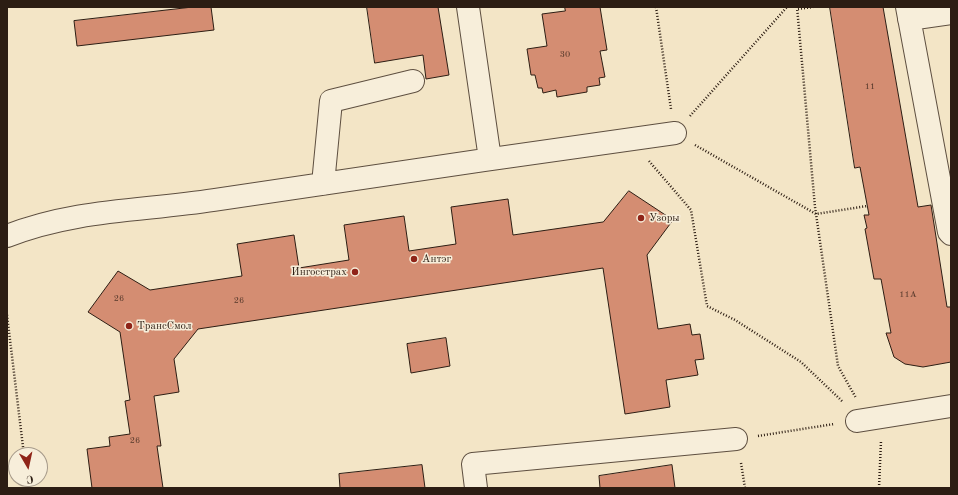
<!DOCTYPE html>
<html>
<head>
<meta charset="utf-8">
<style>
	body { margin:0 }
	#map { position:relative; width:958px; height:495px; overflow:hidden; background:#f3e5c6; font-family:"Old Standard TT",serif }
	canvas { display:block }
	.frame { position:absolute; inset:0; border:8px solid #2c1d13; pointer-events:none }
	.north { position:absolute; left:8px; top:447px; width:40px; height:40px; box-sizing:border-box; background:#f7eeda; border:1px solid #a69a8a; border-radius:50%; rotate:171deg; font-size:11px; font-weight:700; line-height:16px; text-align:center; color:#2c1d13 }
	.north::after { content:''; display:block; margin:auto; width:14px; height:18px; background:#8f2418; clip-path:polygon(50% 0,100% 100%,50% 72%,0 100%) }
</style>
</head>
<body>
<div id="map">
<canvas width="958" height="495"></canvas>
<div class="frame"></div>
<div class="north">С</div>
</div>
<script>
const ctx = document.querySelector('canvas').getContext('2d');
ctx.lineJoin = 'round';
function fillPath(path, color) { ctx.fillStyle = color; ctx.fill(path, 'evenodd'); }
function strokePath(path, color, width, dash) { ctx.strokeStyle = color; ctx.lineWidth = width; ctx.lineCap = dash ? 'butt' : 'round'; ctx.setLineDash(dash || []); ctx.stroke(path); }
function write(font, color, halo, rows, align = 'center') {
  ctx.font = font + ' "Old Standard TT",serif'; ctx.lineWidth = 3; ctx.setLineDash([]); ctx.textBaseline = 'middle'; ctx.strokeStyle = halo; ctx.fillStyle = color; for (const [text, x, y, turn = 0] of rows) {
    ctx.save(); ctx.translate(x, y); ctx.rotate((+turn || 0) * Math.PI / 180); ctx.textAlign = isNaN(turn) ? turn : align; if (halo) ctx.strokeText(text, 0, 0); ctx.fillText(text, 0, 0); ctx.restore();
  }
}
const building = new Path2D(`
	M193,7h18l3,23 -137,16 -3,-25z
	M367,7h71l11,68 -23,4 -3,-24 -48,8z
	M565,7h35l7,43 -7,1 5,26 -6,1 1,7 -13,2v5l-30,5 -1,-7 -13,3 -1,-5h-4l-3,-13h-4l-4,-26 20,-3 -5,-32 23,-3z
	M830,7h53l35,200 13,-2 16,102h4v55l-28,5 -18,-3 -11,-7 -8,-24h5l-10,-54h-7l-9,-50 2,-1 -3,-13h5l-9,-48 -5,1z
	M629,191l44,29 -26,35 11,74 32,-5 2,11 8,-1 4,25 -9,1 3,15 -32,5 4,27 -45,7 -22,-146 -405,61 -24,30 5,33 -25,4 7,50h-4l6,42h-71l-5,-39 23,-3 -1,-9 21,-3 -5,-33 5,-1 -10,-68 -32,-20 30,-41 32,19 92,-14 -5,-32 57,-9 5,33 50,-8 -5,-35 60,-9 5,35 47,-7 -5,-37 57,-8 5,36 90,-13z
	M446,338l4,28 -39,7 -4,-29z
	M422,465l3,23h-85l-1,-14z
	M672,465l3,23h-75l-1,-12z`);
const path = new Path2D(`
	M656,7l15,102
	M797,7l18,200 23,159 18,32
	M798,9l15,-2
	M690,116l97,-109
	M695,145l121,69 51,-8
	M649,161l42,49 16,96 28,14 66,42 42,40
	M7,315l17,140
	M758,436l76,-12
	M741,463l4,25
	M27,479l1,9
	M879,488l2,-47`);
const minor = new Path2D(`
	M468,7l22,152
	M907,7l42,225 2,2
	M909,19l42,-6
	M323,184l8,-83 82,-20
	M7,236c69,-27 136,-25 207,-36 154,-23 307,-46 461,-67
	M857,421l94,-15
	M476,488l-3,-24 263,-25`);
const markers = [
	[641,218,4,"#8f2418"],
	[414,259,4,"#8f2418"],
	[355,272,4,"#8f2418"],
	[129,326,4,"#8f2418"]
];
const numberNames = [
	["30",565,55],
	["11",870,87],
	["11А",908,295],
	["26",119,299],
	["26",239,301],
	["26",135,441]
];
const poiNames = [
	["Узоры",649,218],
	["Антэг",422,259],
	["Ингосстрах",347,272,"right"],
	["ТрансСмол",137,326]
];
fillPath(building, '#d48d72');
strokePath(building, '#2c1d13', 1);
strokePath(minor, '#5e4f40', 24);
strokePath(path, '#2c1d13', 2.5, [1, 2]);
strokePath(minor, '#f7eeda', 22);
for (const [x, y, r, color] of markers) { const dot = new Path2D(); dot.arc(x, y, r, 0, 2 * Math.PI); ctx.fillStyle = color; ctx.fill(dot); strokePath(dot, '#f7eeda', 1.5); }
write('9px', '#56392b', null, numberNames);
write('11px', '#2c1d13', '#f7eeda', poiNames, 'left');
</script>
</body>
</html>
